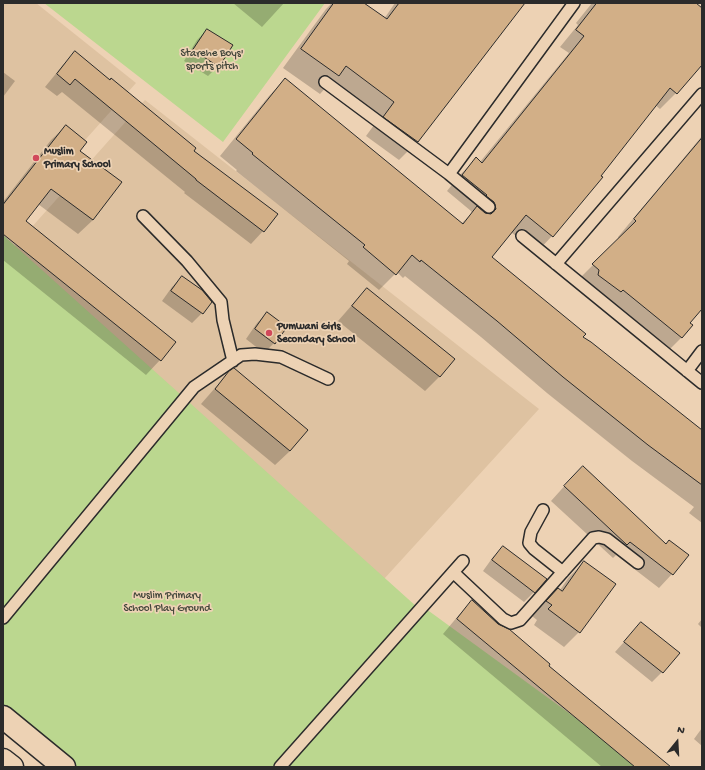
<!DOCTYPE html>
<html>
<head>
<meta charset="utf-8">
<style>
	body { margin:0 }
	#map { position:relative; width:705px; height:770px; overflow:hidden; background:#edd2b4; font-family:"Gochi Hand",sans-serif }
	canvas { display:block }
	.frame { position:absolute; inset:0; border:4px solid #2b2b2b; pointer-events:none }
	.north { position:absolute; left:657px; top:722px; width:40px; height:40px; -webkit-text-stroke:3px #edd2b4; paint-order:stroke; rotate:18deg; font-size:11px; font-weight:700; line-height:16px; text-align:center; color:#2b2b2b }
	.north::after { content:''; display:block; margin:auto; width:14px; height:18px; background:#2b2b2b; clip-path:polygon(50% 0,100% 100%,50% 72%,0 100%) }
</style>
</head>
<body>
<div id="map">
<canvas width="705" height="770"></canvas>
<div class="frame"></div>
<div class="north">N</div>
</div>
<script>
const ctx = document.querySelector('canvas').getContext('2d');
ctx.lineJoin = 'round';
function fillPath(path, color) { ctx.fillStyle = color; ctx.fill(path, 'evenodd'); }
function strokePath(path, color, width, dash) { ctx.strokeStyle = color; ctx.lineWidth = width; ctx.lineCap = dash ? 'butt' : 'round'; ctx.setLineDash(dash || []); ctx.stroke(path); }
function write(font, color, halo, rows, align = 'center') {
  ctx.font = font + ' "Gochi Hand",sans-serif'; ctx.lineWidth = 3.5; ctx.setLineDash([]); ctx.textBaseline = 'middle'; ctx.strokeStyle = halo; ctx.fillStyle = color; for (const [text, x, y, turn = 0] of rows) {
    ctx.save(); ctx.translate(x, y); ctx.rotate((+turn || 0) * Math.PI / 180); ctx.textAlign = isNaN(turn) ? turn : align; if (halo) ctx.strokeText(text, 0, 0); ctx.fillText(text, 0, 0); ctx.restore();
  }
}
const built = new Path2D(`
	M3,3h33l100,80 -133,149z
	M145,100l394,309 -155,170 -378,-323z`);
const green = new Path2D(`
	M44,3h281l-102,139z
	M3,235l414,372 -139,160h-214l-61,-50z
	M422,606l221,161h-363z`);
const shadow = new Path2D(`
	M233,3h51l-22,24z
	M332,3h30l22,16 11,-16h129l-107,139 -18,18 -33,-24 11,-15 -49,-36 -8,9 -37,-26 43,-59z
	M592,3h103l7,6v54l-26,30 -16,16 -5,-4 -56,71 3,1 -50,59 -16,17 -25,-21 -21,25 91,81 121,93v92l-13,-10 5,-6 -62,-46 -85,-68 -66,-56 -76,-61 -2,2 -6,-6 -18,18 -32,-26 2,-3 -113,-90 1,-1 -17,-14 49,-60 16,-17 176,145 11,-11 -1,-2 -24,-20 13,-16 16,-16 4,3 89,-109 -9,-6 18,-22 -2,-2z
	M207,30l11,36 -10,10 -24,-15 13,-21z
	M75,53l118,98 70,80 -12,13 -67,-51 1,-1 -123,-100 -5,4 -12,-9 18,-22z
	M3,72l12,9 -12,16z
	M66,126l13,25 14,69 -15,14 -40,-30 -14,17 136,139 -14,15 -143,-115v-58l48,-62z
	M702,136v170l-13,17 -7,14 -18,18 -83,-62 2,-5 -7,-6 43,-43 -1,-2z
	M182,277l20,36 -10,10 -30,-22 10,-14z
	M367,290l73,86 -15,15 -87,-70 14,-16z
	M267,313l7,30 -10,10 -18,-14 11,-16z
	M230,372l60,79 -15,14 -74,-61 14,-16z
	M569,481l103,93 -13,14 -43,-33 -3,3 -62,-57z
	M503,548l31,44 -10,10 -41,-31 10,-14z
	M584,562l-5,70 -15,15 -30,-22 3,-5 -5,-4 26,-27 2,1 9,-13z
	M472,601l26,24 172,142h-68l-159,-133 15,-18z
	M702,619v9l-4,-4z
	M641,623l21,49 -10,10 -37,-30z
	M702,728v18l-8,-7z`);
const building = new Path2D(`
	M334,3h30l23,16 12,-16h126l-107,139 -35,-25 11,-15 -48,-36 -7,10 -38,-27z
	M597,3h99l6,5v57l-25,29 -7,-6 -69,88 2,1 -50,60 -27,-22 -34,42 94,77 -3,3 8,5 111,88v55l-54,-40 -85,-68 -66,-56 -76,-61 -1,2 -8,-7 -16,20 -33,-28 2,-2 -113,-91 1,-1 -17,-14 49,-61 178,146 14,-18 8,7 6,1 5,-5 -2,-7 -8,-6 1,-1 -25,-20 14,-18 6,6 102,-127 -8,-6z
	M207,29l26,16 -14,22 -26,-17z
	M75,51l35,29 1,-2 85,70 -2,3 84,63 -14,18 -68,-52v-1l-121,-100 -5,6 -13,-11z
	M66,125l21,17 -7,9 42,31 -29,38 -42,-31 -25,32 150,121 -15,19 -158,-127v-29z
	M702,138v171l-12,14 3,2 -11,13 -59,-48 -2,2 -23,-17 1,-5 -7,-6 44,-43 -2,-2z
	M182,276l20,14 10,12 -9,12 -32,-23z
	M367,288l88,71 -15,18 -88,-71z
	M267,312l20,15 -12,17 -20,-15z
	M234,368l74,62 -18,21 -75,-62 14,-18z
	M583,466l83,78 3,-4 20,15 -16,20 -43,-33 -3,3 -63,-59z
	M503,546l44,33 -12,14 -43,-33z
	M584,561l32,23 -36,49 -32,-24 4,-4 -6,-4 12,-13 4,3z
	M472,600l26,24 11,5 41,35 -1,2 122,101h-36l-178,-148z
	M641,622l39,31 -17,20 -39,-31z`);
const lane = new Path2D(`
	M325,82l124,92 40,33
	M449,174l125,-171
	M143,216l44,45 34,41 2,18 10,41
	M522,236l180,147
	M556,264l146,-170
	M687,371l15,-20
	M543,510l-12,22 -2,11 5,6 29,23
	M453,572l50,47 8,4 9,-3 73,-82 6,-1 8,2 31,24
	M3,618l191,-231 47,-32 14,-1 26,3 47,22
	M280,767l183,-206`);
const secondary = new Path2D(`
	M3,717l61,50
	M3,760l9,7`);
const markers = [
	[36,158,4,"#d1495b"],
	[269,333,4,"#d1495b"]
];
const parkNames = [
	["Starehe Boys'",212,54],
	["sports pitch",212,67],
	["Muslim Primary",167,596],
	["School Play Ground",167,609]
];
const poiNames = [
	["Muslim",44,152],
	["Primary School",44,165],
	["Pumwani Girls",277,327],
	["Secondary School",277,340]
];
fillPath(built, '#dec2a1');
fillPath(green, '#bbd78f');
fillPath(shadow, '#0003');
fillPath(building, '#d2af87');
strokePath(building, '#2b2b2b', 1);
strokePath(lane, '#2b2b2b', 14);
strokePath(secondary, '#2b2b2b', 25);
strokePath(lane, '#edd2b4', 11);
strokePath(secondary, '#edd2b4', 22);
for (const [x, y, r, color] of markers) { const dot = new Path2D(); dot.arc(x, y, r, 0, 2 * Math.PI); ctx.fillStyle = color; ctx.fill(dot); strokePath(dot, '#edd2b4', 1.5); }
write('11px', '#41453a', '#edd2b4', parkNames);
write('bold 11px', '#2b2b2b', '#edd2b4', poiNames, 'left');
</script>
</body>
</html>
